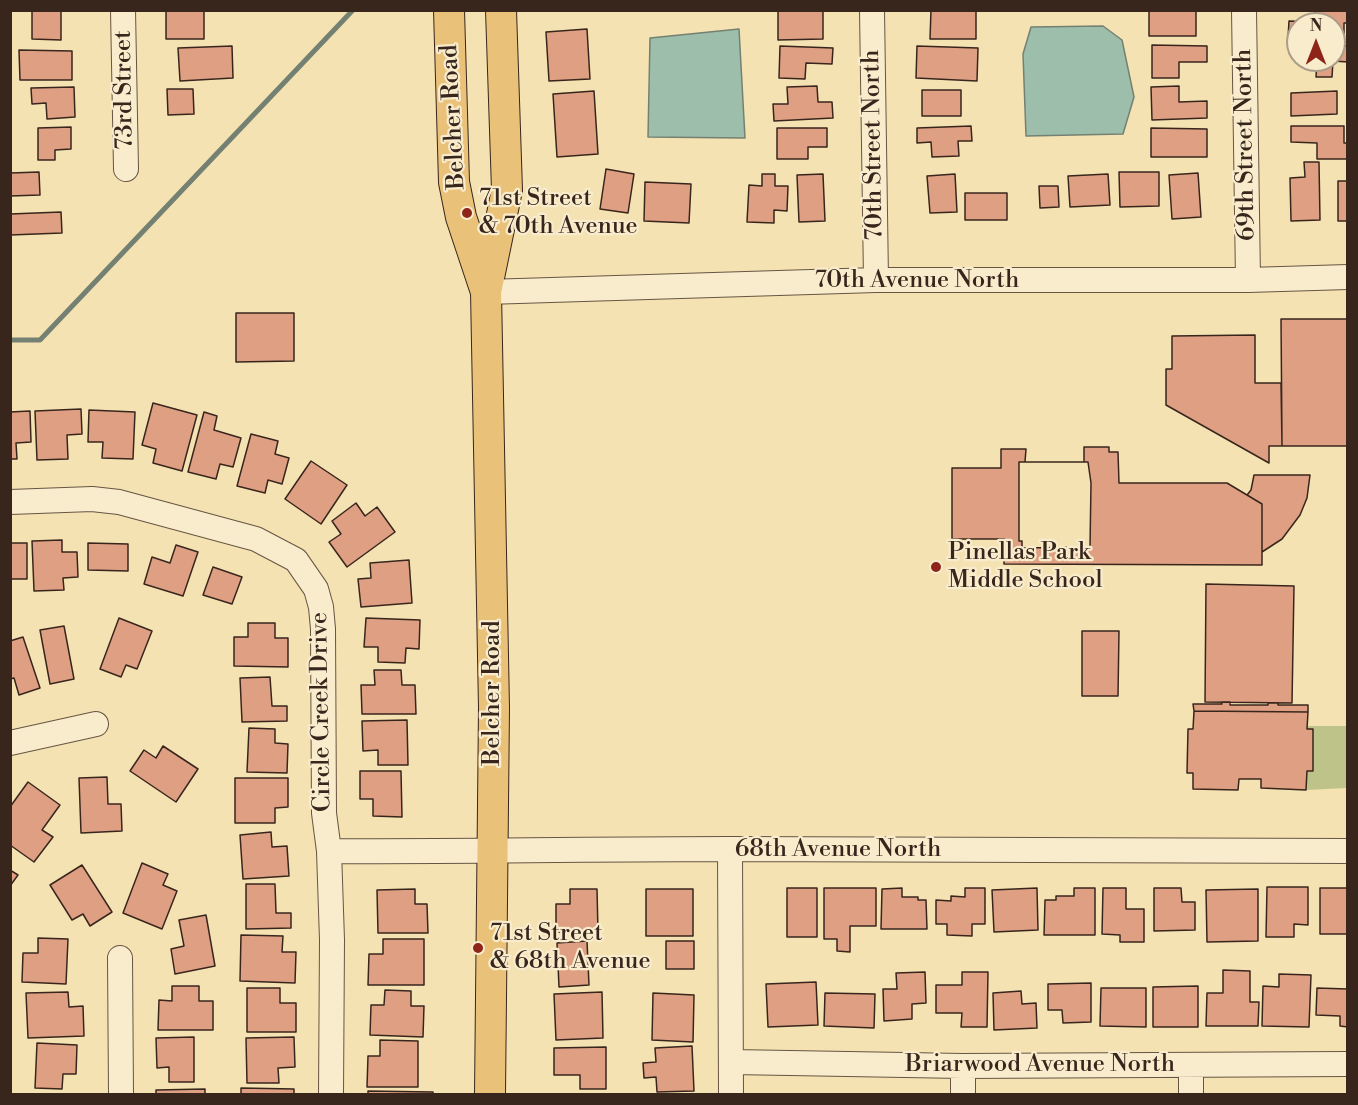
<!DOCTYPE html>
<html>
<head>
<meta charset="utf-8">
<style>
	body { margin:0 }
	#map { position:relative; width:1358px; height:1105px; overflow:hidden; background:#f5e2b2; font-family:"Libre Bodoni",serif }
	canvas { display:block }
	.frame { position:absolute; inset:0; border:12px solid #38261d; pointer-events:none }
	.north { position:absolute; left:1286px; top:12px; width:60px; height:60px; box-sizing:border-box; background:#f8eccd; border:2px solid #ab9d87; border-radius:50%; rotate:0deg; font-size:16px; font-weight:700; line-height:24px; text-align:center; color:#38261d }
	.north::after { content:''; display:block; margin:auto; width:21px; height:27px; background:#8f2418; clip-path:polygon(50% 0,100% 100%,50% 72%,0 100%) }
</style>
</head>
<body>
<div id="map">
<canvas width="1358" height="1105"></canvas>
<div class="frame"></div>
<div class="north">N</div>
</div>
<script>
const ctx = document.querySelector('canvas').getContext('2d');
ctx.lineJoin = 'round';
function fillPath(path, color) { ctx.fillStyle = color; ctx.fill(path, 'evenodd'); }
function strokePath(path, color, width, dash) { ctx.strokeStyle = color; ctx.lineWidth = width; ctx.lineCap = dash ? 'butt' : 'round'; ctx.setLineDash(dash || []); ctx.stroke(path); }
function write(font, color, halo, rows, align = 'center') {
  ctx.font = font + ' "Libre Bodoni",serif'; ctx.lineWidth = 4.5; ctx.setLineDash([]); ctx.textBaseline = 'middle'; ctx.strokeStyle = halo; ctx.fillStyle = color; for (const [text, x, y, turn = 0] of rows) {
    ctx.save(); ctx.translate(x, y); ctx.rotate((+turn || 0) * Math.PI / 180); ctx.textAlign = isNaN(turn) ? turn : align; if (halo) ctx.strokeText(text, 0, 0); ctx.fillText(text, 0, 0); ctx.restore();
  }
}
const green = new Path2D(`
	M1308,726h39v62l-41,2 1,-19h6v-42h-6z`);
const water = new Path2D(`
	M1103,26l19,14 12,57 -11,37 -97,2 -3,-82 8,-27z
	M739,29l6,109 -97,-1 2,-99z`);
const stream = new Path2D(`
	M10,340h30l313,-330`);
const building = new Path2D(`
	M32,10h29v30l-29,-1z
	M166,10h38v29h-38z
	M778,10h45v29l-45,1z
	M931,10h45v29h-46z
	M1149,10h47v26h-47z
	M1315,10h33v13h-4v16h-10v-15h-36v14h-10l1,-17 25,1z
	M587,29l3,50 -41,2 -3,-49z
	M1152,45l55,1v16h-28v16h-27z
	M1334,45l14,1v16l-15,-1 -1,16h-16l1,-17h17z
	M232,46l1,32 -53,3 -2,-33z
	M780,46l53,2 -1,16 -26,-1 -1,16 -26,-1z
	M917,46l61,2 -1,33 -61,-3z
	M19,50l53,1v29h-52z
	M817,86l1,16h14l1,16 -59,3 -1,-17h15l-1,-17z
	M1179,86v16l28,-1v17l-55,2 -1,-33z
	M74,87l1,30 -28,2 -1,-16 -14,1 -1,-16z
	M167,89h26l1,25 -26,1z
	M922,90h39v26h-39z
	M594,91l4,63 -41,3 -4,-63z
	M1337,91v23l-46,2v-23z
	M971,126l1,15h-14l1,15 -27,1 -1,-15 -14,1v-15z
	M1291,126h53v17h4v16h-31v-16l-26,-1z
	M71,127v22l-16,1v10h-17v-32z
	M777,128h50v19h-19v12h-31z
	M1151,128l56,1v28h-56z
	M1304,162h15l1,58 -29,1 -1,-43 15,-1z
	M606,169l28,5 -6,39 -28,-4z
	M39,172l1,23 -30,1v-23z
	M1119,172h40v34l-39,1z
	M1198,173l3,44 -29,2 -3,-44z
	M762,174h13v12h13l-1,25 -13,-1v13l-27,-1 2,-37 13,1z
	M823,174l2,47 -26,1 -2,-47z
	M955,174l2,38 -27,1 -3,-37z
	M1108,174l2,31 -40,2 -2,-31z
	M1338,181h10v40h-10z
	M645,182l46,2 -2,39 -45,-2z
	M1039,186h19l1,21 -19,1z
	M965,193h42v27h-42z
	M61,212l1,21 -52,2v-21z
	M236,313h58v48l-58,1z
	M1281,319h67v127h-66z
	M1255,335v48h26l1,63h-13v17l-103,-58v-36h6v-33z
	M153,403l44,12 -15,56 -29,-8 3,-14 -14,-4z
	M81,409l1,25 -15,1 1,24 -31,1 -2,-49z
	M89,410l46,2 -2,47 -31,-1 1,-16h-15z
	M30,411l1,31 -15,1 1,16h-7v-47z
	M204,412l13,4 -3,14 27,8 -8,29 -13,-3 -4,15 -28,-7z
	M251,434l27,7 -3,13 14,4 -7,26 -14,-4 -3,13 -28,-7z
	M1084,447h25v5h9l1,31h108l35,21v61l-258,-1v-25h-52v-71h49v-19h25l-1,13h59z
	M311,461l36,24 -26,39 -36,-25z
	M1019,462h69l3,21 -1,64 -68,1v-7h-3z
	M1254,475h56l-3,23 -7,17 -18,24 -20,13v-48l-15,-9 4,-5z
	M356,503l9,13 12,-9 18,25 -48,35 -18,-25 12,-8 -9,-13z
	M62,540v12h15l1,25 -15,1 1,12 -30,1 -2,-50z
	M10,543h17v36h-17z
	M88,543l40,1v27l-40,-1z
	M176,545l22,7 -15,44 -39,-12 8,-27 18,6z
	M409,560l3,43 -51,4 -3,-28 13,-1 -1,-15z
	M213,567l29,10 -10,27 -29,-9z
	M1206,584l88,2 -2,117 -87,-1z
	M119,618l33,13 -15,38 -11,-4 -5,12 -21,-8z
	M366,618l54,2 -1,29 -13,-1 -1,15 -27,-1v-15h-14z
	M248,623h27v15h13v29l-54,-1v-29h14z
	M64,626l10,53 -24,5 -10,-54z
	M1082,631h37l-1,65h-36z
	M23,637l17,51 -21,7 -5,-17 -4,1v-38z
	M374,670h27l1,15h13l1,29h-54l-1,-29h14z
	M270,677l2,29h15v15l-45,1 -2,-44z
	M1221,702h9v3h38v-2h10v2h30v7l-114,-1 -1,-7h29z
	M1194,711l114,1 -1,17h6v42h-6l-1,19 -45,-2v-9h-22l-1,11 -45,-1v-16h-6l1,-44h5z
	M407,720l1,45h-30v-15l-15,1 -1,-30z
	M249,728l26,1v14l13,1 -1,29 -40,-1z
	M163,746l35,23 -22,33 -46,-31 14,-21 12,8z
	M360,771h41l1,46 -29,-1v-17h-13z
	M107,777l1,27h13l1,27 -41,2 -2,-55z
	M235,778h53v29l-13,1v15h-40z
	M28,782l32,23 -18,25 11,7 -19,25 -24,-17v-38z
	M271,832l1,15 15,-1 2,30 -46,3 -3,-44z
	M142,863l26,11 -5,11 14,6 -15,38 -39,-16z
	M82,865l30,47 -22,14 -7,-12 -11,6 -22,-35z
	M10,870l8,5 -8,11z
	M246,884h29l1,29h15v15l-45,1z
	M1267,887h41v38l-14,-1v13h-28z
	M787,888h30v49h-30z
	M824,888h52v38h-26v26l-13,-1v-12h-13z
	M902,888v9h16v3h8l1,29h-46l1,-40z
	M965,888h20v36h-13v12l-25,-1v-11h-11v-24l15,1v-5l14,1z
	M1037,888l1,42 -44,2 -2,-42z
	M1074,888h21v47h-51l1,-35h11v-4h18z
	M1103,888h23v21h18v33h-24v-7l-18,-1z
	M1154,888h27l1,14h13v28l-41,1z
	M1320,888h28v46h-28z
	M415,889v15h12l1,29h-50l-1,-43z
	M570,889h27l1,43h-42v-28h14z
	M646,889h47v47h-47z
	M1258,889v52l-51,1 -1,-52z
	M206,915l9,51 -40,8 -4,-25 13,-3 -5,-26z
	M241,935l42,1 -1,16h14l-1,31 -55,-2z
	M38,938l30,1 -2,45 -44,-2 1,-29h15z
	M383,939h41v46h-56l1,-31h14z
	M587,941l2,44 -30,2 -2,-44z
	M666,941h28v28h-28z
	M1223,970l27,1v31h9l-1,24h-52l1,-33h16z
	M925,972l1,31 -14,1v15l-28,2 -1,-32h14l-1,-16z
	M962,972h26l-1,55h-26l1,-14h-26v-28h26z
	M1279,974l32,1 -2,52 -47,-1 1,-40 16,1z
	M816,982l2,43 -50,2 -2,-43z
	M1091,983v39l-28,1 -1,-13h-14v-26z
	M172,986h27v15h14v29h-55l1,-30 13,1z
	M1198,986v41h-45v-40z
	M247,988h33v15h16v29h-49z
	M1101,988h45v39l-46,-1z
	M1317,988l31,1v38l-8,-1v-10l-24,-1z
	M385,990l26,1v15h13l-1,31 -53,-2 1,-30h13z
	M1021,991l1,13 14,-1 1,25 -43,2 -1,-37z
	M68,992l1,15 14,-1 1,30 -56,2 -2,-45z
	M602,992l1,46 -47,2 -2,-46z
	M653,993l41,2 -1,47 -41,-2z
	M825,993l50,1 -1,34 -50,-2z
	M194,1037v45h-25v-15l-12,1 -1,-30z
	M294,1037l1,30 -17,1 1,15h-32l-1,-45z
	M380,1040l38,1v46h-51l1,-31h12z
	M37,1043l40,2 -1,29h-13l-1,15 -27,-1z
	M692,1046l2,45 -37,1 -1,-15 -12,1 -1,-15 13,-1 -1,-14z
	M606,1047v42h-26v-14h-26v-27z
	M241,1088l53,1v5h-53z
	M205,1089v5h-49v-4z
	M368,1091l65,1v2h-65z`);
const minor = new Path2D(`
	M123,10l3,159
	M872,10l4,270
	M1244,10l4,270
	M486,292l390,-12h372l100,-3
	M10,502l82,-3 27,3 137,37 40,21 20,29 5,18 2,22 1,184 5,38 3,89 -1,154
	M10,743l86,-19
	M730,849l1,245
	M329,851c133,1 266,-2 399,-2 207,0 413,2 620,2
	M120,958l1,136
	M732,1062l231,4 385,-2
	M963,1066v28
	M1191,1094v-29`);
const major = new Path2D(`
	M449,10l5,172 7,35 25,75
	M490,1094l4,-386 -8,-416 21,-102 -6,-180`);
const markers = [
	[467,213,6,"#8f2418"],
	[936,567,6,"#8f2418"],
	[478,948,6,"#8f2418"]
];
const streetNames = [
	["73rd Street",125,90,-91],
	["Belcher Road",454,117,-93],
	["70th Street North",874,145,-91],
	["69th Street North",1246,145,-91],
	["70th Avenue North",917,281],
	["Belcher Road",493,693,-90],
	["Circle Creek Drive",322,712,-91],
	["68th Avenue North",838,850],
	["Briarwood Avenue North",1040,1065]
];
const poiNames = [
	["71st Street",479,199],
	["& 70th Avenue",479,227],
	["Pinellas Park",948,553],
	["Middle School",948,581],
	["71st Street",490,934],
	["& 68th Avenue",490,962]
];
fillPath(green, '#bec38a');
fillPath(water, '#9cbeaa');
strokePath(water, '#748172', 1.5);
strokePath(stream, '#748172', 5);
fillPath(building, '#de9f83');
strokePath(building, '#38261d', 1.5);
strokePath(minor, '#675542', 26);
strokePath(major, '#38261d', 32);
strokePath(minor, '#f8eccd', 24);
strokePath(major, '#eac179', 30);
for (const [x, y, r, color] of markers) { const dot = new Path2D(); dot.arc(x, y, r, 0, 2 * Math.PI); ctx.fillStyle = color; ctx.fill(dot); strokePath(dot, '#f8eccd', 2); }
write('24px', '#38261d', '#f8eccd', streetNames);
write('24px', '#38261d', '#f8eccd', poiNames, 'left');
</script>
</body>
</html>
